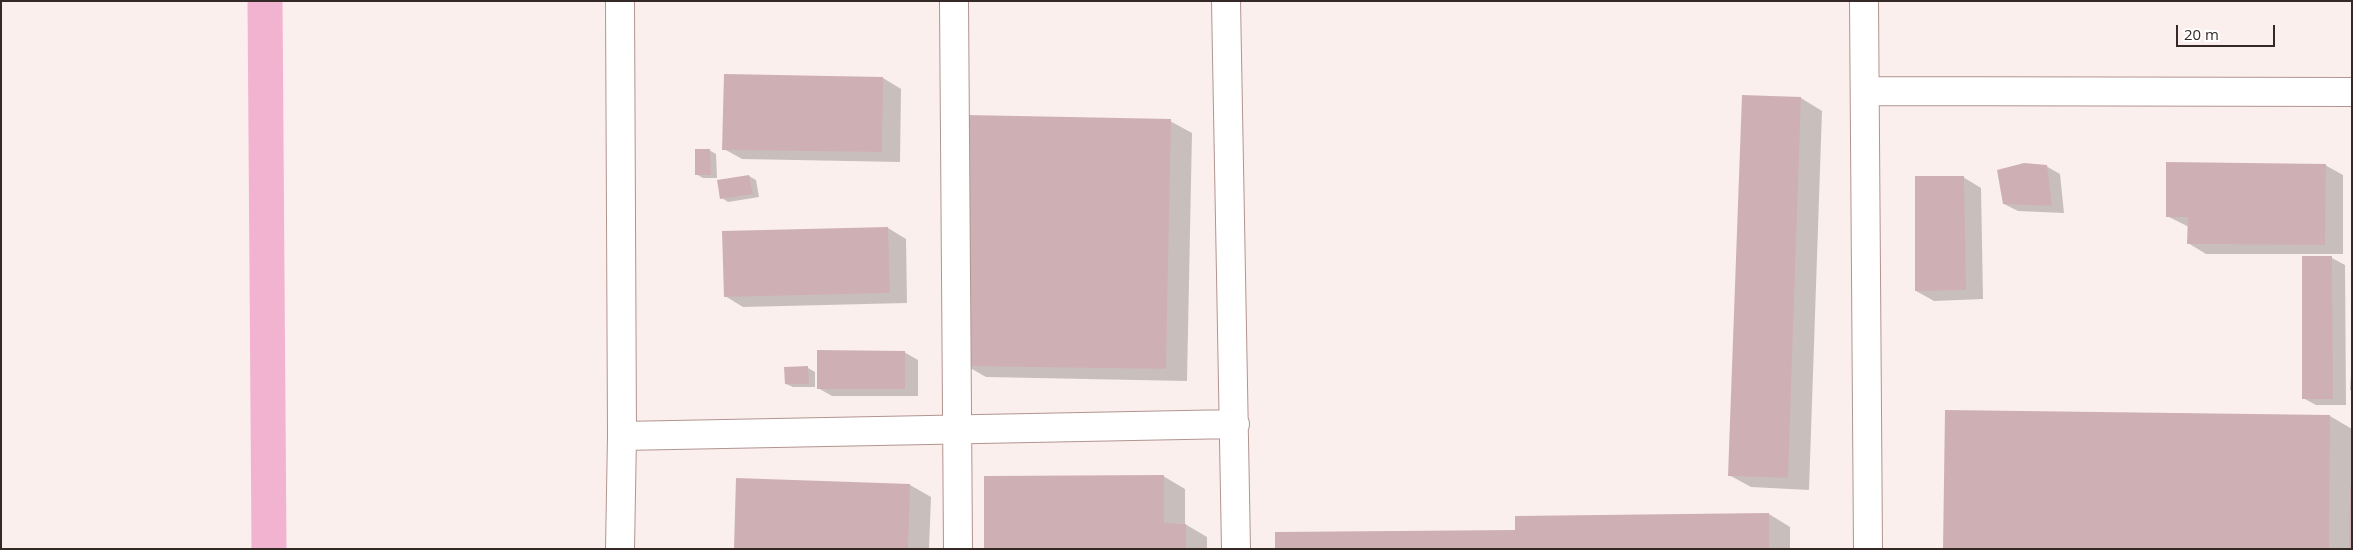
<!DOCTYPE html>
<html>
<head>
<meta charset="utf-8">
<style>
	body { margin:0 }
	#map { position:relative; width:2353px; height:550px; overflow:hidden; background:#fbefed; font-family:"Open Sans",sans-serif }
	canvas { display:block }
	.frame { position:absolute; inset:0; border:2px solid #342927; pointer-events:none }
	.scale { position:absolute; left:2176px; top:25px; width:99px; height:22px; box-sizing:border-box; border:2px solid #342927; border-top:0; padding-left:6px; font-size:15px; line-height:18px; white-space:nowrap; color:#342927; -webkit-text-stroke:4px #fff; paint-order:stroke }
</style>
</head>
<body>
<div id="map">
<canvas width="2353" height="550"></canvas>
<div class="frame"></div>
<div class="scale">20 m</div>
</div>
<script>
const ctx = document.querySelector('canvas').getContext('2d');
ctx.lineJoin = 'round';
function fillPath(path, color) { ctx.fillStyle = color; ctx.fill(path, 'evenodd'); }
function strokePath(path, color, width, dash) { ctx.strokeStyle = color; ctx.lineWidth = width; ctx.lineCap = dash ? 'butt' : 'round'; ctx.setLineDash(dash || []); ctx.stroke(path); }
const shadow = new Path2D(`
	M883,78l18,11 -1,73 -158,-3 -18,-10z
	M1743,96l58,2 21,13 -13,379 -58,-3 -22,-12z
	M1170,121l22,12 -5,248 -201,-4 -21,-12z
	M709,150l7,4 1,24h-14l-7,-4z
	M2325,165l18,10v79h-137l-18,-11 1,-16 -22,-11z
	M2046,166l14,8 4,39 -46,-2 -14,-7z
	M749,176l7,4 3,17 -31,5 -6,-4z
	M1963,177l18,11 2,111 -49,2 -18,-10z
	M888,228l18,11 1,64 -164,4 -18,-11z
	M2303,257l29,1 13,7 1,140h-30l-13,-7z
	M904,352l14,8v36h-86l-14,-8z
	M2352,361v30l-2,-1z
	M786,368h22l7,4v15h-22l-7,-3z
	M2330,416l22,13v120h-408z
	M1163,476l22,13v35l22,13v12h-222z
	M910,485l21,12 -2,52h-194z
	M1769,514l21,13v22h-513z`);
const canal = new Path2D(`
	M265,1l4,548`);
const building = new Path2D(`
	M724,74l159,3 -1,75 -160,-2z
	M1742,95l59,2 -13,381 -60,-2z
	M967,115l204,4 -5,250 -203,-3z
	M695,149h15l1,26h-16z
	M2166,162l160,2 -1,81 -138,-1 1,-27h-22z
	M2024,163l23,2 5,41 -49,-2 -6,-34z
	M749,175l4,19 -33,5 -3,-19z
	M1915,176h49l2,114 -51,1z
	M888,227l2,66 -166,4 -2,-66z
	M2302,256h30l1,143h-31z
	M817,350l88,1v38h-88z
	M808,366l1,18h-24l-1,-17z
	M1945,410l385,5 -1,134h-386z
	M1164,475v48l22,1v25h-202v-73z
	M736,478l174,6 -2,65h-174z
	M2350,486h2v63h-3z
	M1769,513v36h-494v-17l240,-2v-14z`);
const minor = new Path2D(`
	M954,1l4,548
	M1226,1l10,548
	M1864,1l4,548
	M1865,91l487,1
	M622,436l613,-12
	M620,549l2,-113 -2,-435`);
fillPath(shadow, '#0003');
strokePath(canal, '#f2b3d0', 35);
fillPath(building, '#ceb0b4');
strokePath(minor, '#b19490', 30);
strokePath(minor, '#fff', 28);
</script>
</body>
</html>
